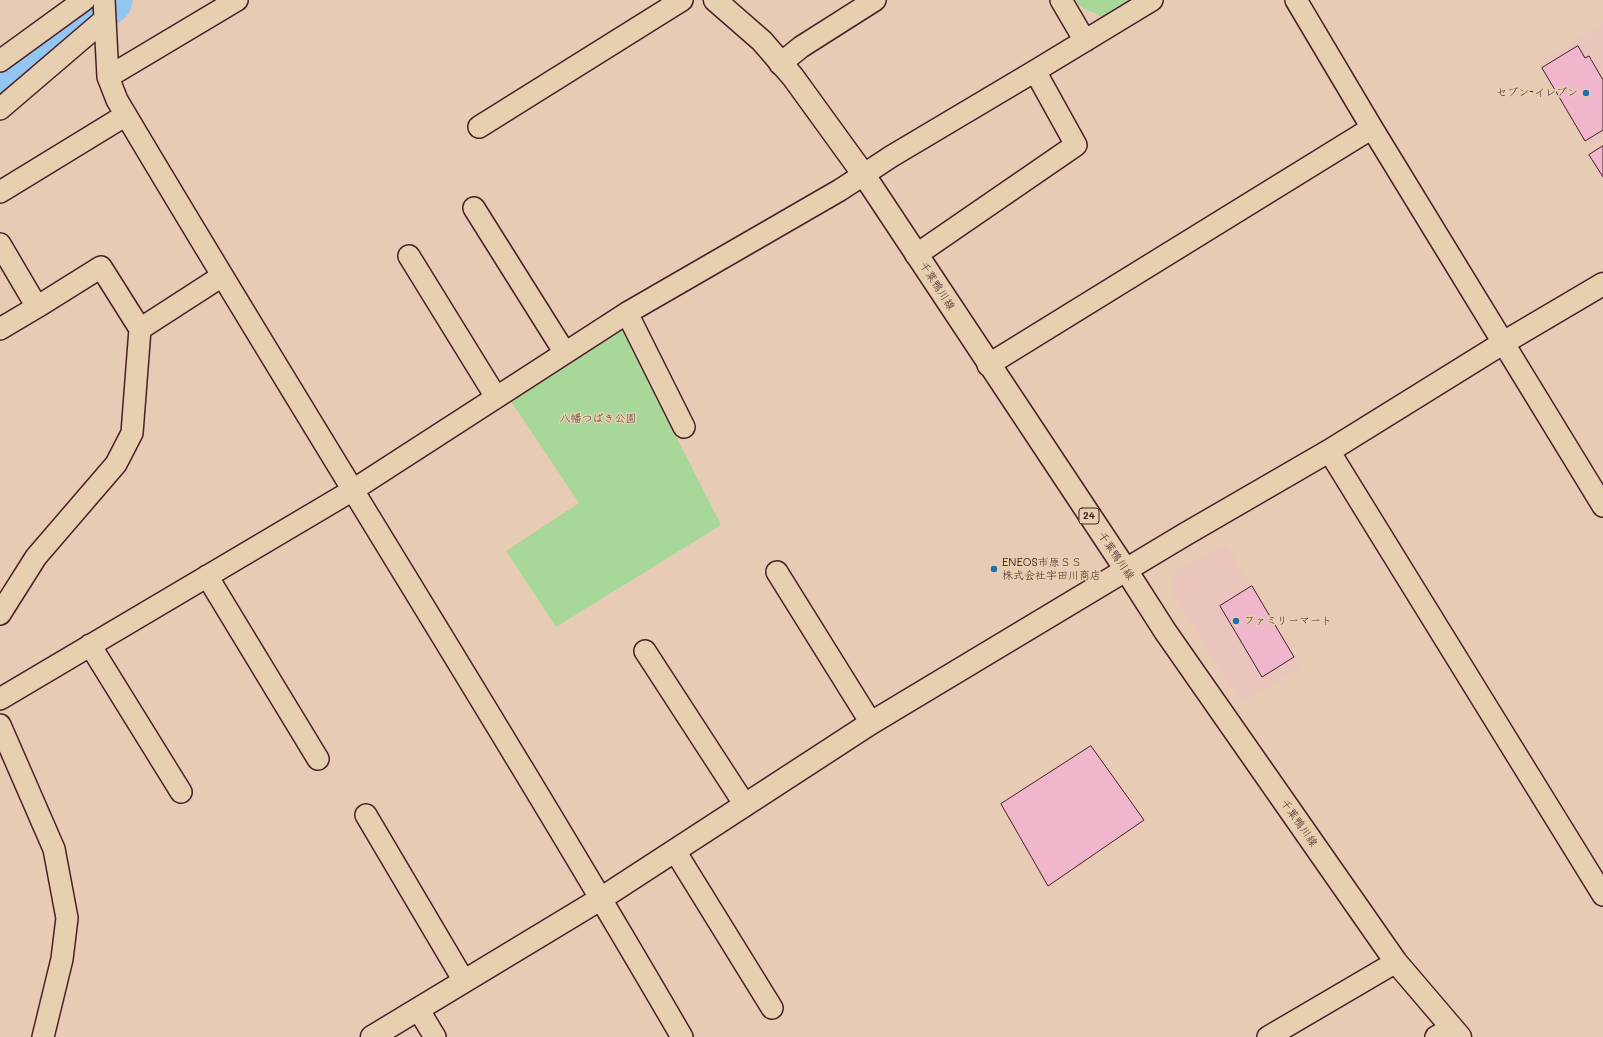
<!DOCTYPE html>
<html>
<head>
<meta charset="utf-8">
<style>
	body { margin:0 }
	canvas { display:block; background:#e8cbb5 }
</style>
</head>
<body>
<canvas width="1603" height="1037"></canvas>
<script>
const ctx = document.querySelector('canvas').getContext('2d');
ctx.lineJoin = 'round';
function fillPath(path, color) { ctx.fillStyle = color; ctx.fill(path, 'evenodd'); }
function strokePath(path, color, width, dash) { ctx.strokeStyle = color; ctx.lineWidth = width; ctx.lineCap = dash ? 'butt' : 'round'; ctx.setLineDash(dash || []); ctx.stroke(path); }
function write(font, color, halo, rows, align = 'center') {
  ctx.font = font + ' Mali,"Klee One",sans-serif'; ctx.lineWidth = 3; ctx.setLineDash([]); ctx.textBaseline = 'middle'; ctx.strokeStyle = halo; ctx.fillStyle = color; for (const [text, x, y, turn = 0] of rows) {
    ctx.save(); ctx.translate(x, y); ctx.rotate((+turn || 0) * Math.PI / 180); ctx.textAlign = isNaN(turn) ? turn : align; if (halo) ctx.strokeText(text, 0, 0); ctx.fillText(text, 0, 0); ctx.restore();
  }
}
const built = new Path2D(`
	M1603,24v116l-14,8 -50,-85z
	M1227,545l74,123 -60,35 -69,-109 -1,-12 7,-13z`);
const green = new Path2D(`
	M1076,0h55l-28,17 -24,-11z
	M622,329l99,196 -165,102 -50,-76 73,-48 -68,-102z`);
const river = new Path2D(`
	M0,89l108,-89`);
const building = new Path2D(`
	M1578,46l7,12 4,-2 14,24v50l-18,11 -43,-73z
	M1603,146v31l-14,-22z
	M1252,586l42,71 -32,20 -42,-71z
	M1091,746l53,74 -96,66 -47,-82z`);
const minor = new Path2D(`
	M104,0l4,77 9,23c186,314 382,622 565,937
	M1061,0l24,41
	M1296,0l76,128 231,378
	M0,61l84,-61
	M780,64l21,-17 74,-47
	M108,77l129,-77
	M0,109l104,-89
	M479,127l203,-127
	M0,192l126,-77
	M474,208l91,145
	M0,244l37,63 64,-40 39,62 -8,104 -16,31 -80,93 -36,57
	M916,255l160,-110 -41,-74
	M409,256l87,141
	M627,313l57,114
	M0,329l37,-22
	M140,329l82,-53
	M988,365l384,-237
	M1329,451l274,444
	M777,572l94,151
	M207,576l111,183
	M90,645l91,147
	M645,651l100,154
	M0,699l353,-209 274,-177 213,-123 52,-34 143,-85 117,-71
	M0,725l54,124 13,69 -5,41 -19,78
	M366,815l98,166
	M675,851l97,157
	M418,1009l17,28
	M1268,1037l128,-75
	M1436,1037l16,-9`);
const tertiary = new Path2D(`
	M372,1037l230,-139 269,-175 313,-188 145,-84 174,-108 100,-59`);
const primary = new Path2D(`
	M715,0l47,41 31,36 71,98 262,395 39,61 231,331 64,75`);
const markers = [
	[1586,93,4,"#1f6fb2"],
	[994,569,4,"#1f6fb2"],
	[1236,621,4,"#1f6fb2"]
];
const shields = [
	[1089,516,20]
];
const shieldNames = [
	["24",1089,516]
];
const poiNames = [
	["セブン-イレブン",1578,93,"right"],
	["ENEOS市原ＳＳ",1002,563],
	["株式会社宇田川商店",1002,576],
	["ファミリーマート",1244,621]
];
const streetNames = [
	["千葉鴨川線",937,286,57],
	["千葉鴨川線",1116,556,56],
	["千葉鴨川線",1299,823,55]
];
const parkNames = [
	["八幡つばき公園",598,419]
];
fillPath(built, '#eac5bc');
fillPath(green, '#a7d899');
strokePath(river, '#92c5ef', 49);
fillPath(building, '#f0b7cc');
strokePath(building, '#4a1f2b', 1);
strokePath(minor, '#4a1f2b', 24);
strokePath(tertiary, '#4a1f2b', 25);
strokePath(primary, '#4a1f2b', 25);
strokePath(minor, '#e6d0af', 21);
strokePath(tertiary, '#e6d0af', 22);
strokePath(primary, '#e6d0af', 22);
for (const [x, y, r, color] of markers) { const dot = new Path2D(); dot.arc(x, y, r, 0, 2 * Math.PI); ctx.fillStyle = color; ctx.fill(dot); strokePath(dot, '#e6d0af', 1.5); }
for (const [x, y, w] of shields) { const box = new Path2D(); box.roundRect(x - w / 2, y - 8, w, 16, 3); ctx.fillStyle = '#e6d0af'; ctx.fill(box); strokePath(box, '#4a1f2b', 1); }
write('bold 10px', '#4a1f2b', null, shieldNames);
write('11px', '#4a1f2b', '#e6d0af', poiNames, 'left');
write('11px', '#4a1f2b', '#e6d0af', streetNames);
write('11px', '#583b3c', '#e6d0af', parkNames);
</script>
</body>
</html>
